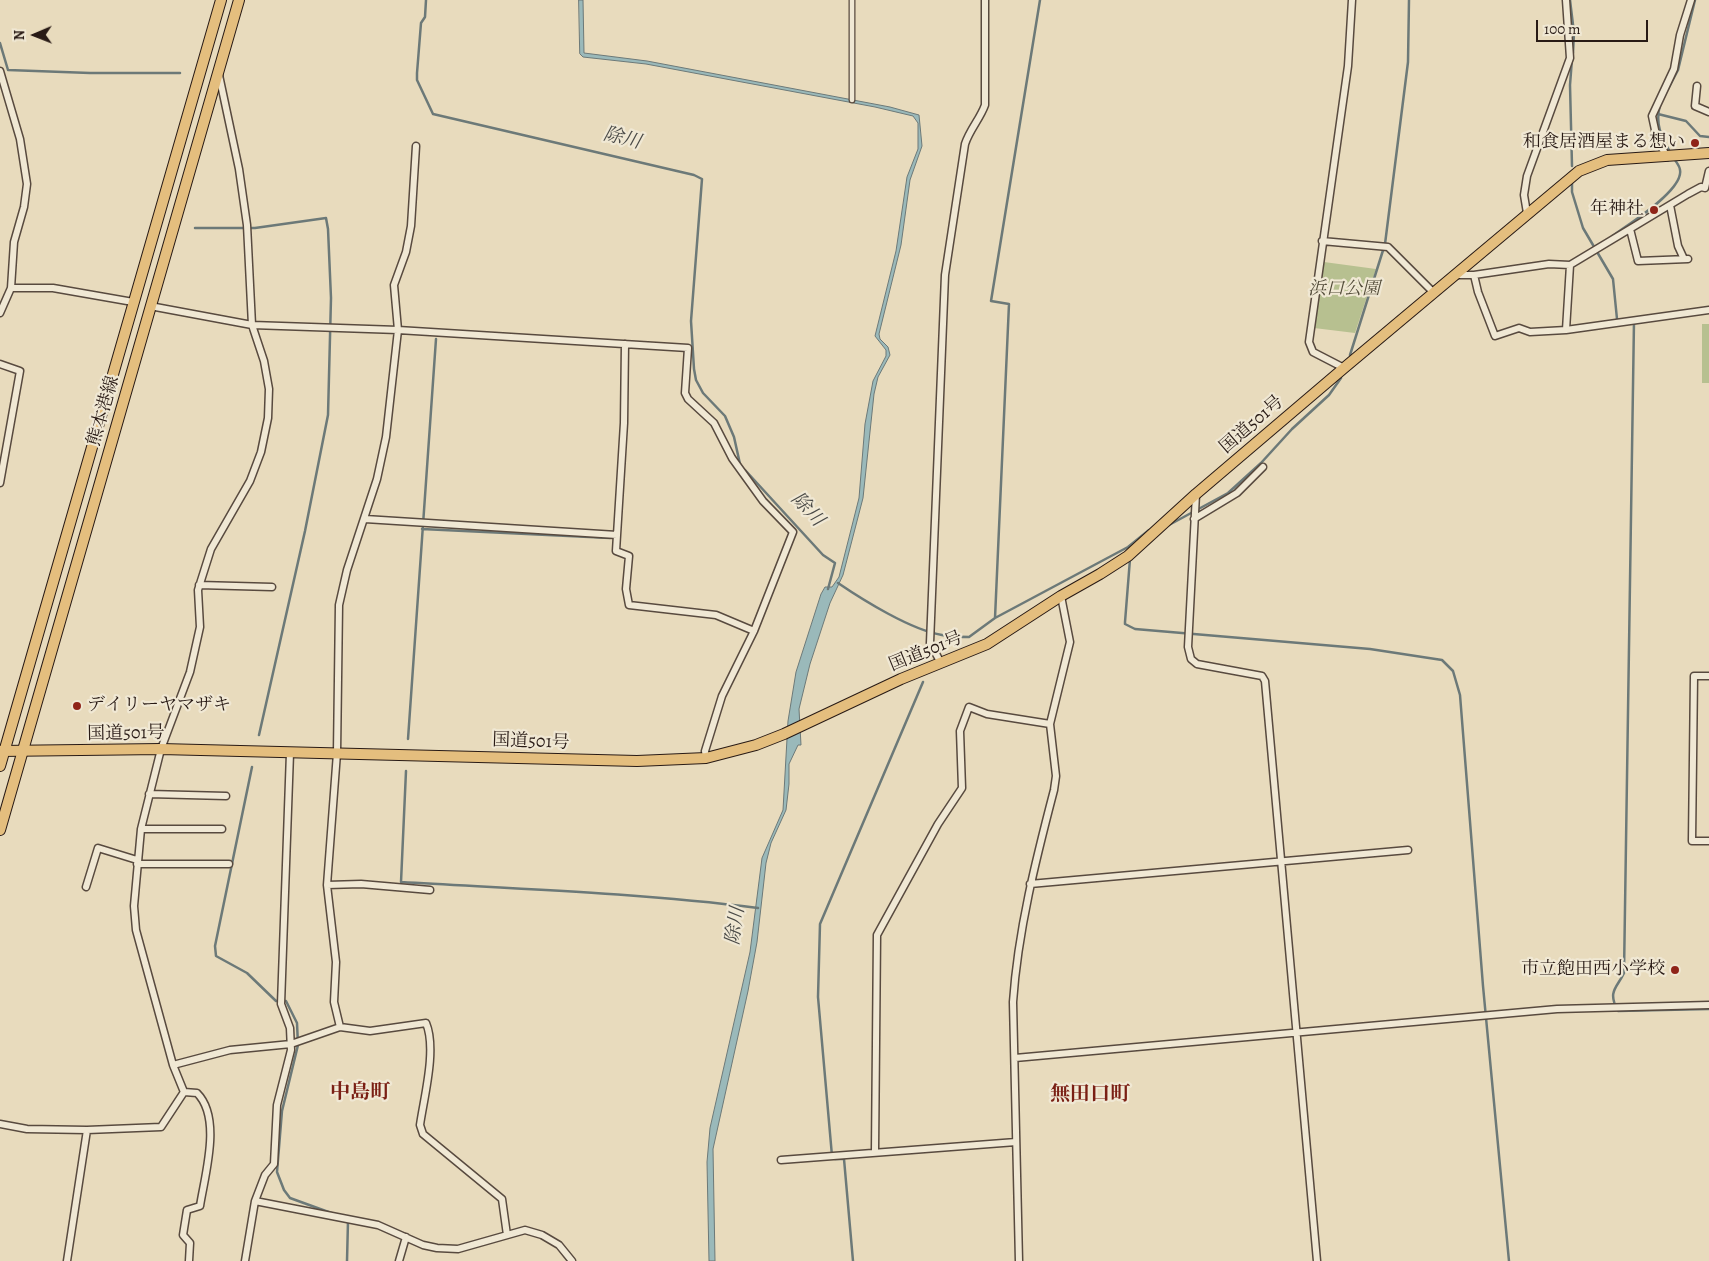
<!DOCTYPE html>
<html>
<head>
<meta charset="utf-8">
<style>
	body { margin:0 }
	#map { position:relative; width:1709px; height:1261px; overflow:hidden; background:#e8dbbd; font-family:Alegreya,serif }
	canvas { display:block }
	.north { position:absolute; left:10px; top:10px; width:50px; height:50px; -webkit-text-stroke:4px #f0e8d4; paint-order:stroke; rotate:269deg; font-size:14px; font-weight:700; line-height:20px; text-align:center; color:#281a15 }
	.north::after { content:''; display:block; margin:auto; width:18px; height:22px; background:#281a15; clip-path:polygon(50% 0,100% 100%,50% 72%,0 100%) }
	.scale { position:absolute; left:1536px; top:20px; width:112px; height:22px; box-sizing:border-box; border:2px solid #281a15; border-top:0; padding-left:6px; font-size:15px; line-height:18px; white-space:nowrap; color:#281a15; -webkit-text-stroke:4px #f0e8d4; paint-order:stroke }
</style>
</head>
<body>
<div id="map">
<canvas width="1709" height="1261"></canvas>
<div class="north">N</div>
<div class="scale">100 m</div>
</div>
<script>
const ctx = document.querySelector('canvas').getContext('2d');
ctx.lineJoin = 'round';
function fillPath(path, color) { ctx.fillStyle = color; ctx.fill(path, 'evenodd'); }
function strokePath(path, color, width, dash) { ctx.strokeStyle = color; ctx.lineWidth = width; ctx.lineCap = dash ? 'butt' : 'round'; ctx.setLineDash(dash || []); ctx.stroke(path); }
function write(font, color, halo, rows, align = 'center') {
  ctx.font = font + ' Alegreya,"Noto Serif JP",serif'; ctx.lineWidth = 4.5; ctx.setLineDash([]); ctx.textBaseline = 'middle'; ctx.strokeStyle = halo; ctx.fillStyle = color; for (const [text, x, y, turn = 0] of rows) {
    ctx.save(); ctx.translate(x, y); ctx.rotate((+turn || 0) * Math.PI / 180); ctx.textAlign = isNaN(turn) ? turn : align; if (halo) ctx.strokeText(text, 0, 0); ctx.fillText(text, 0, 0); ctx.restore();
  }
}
const green = new Path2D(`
	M1324,262l52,7 -21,64 -41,-5z
	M1702,324h7v59h-7z`);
const water = new Path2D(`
	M579,0h4l1,53 63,8 243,46 29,8 3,31 -12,34 -9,65 -22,89 1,5 8,8 2,8 -12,22 -4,17 -11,104 -20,77 -13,28 -20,61 -11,45 2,36h-3l-9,19v20l-3,26 -15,33 -5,20 -9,79 -9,49 -35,158 2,112h-6l-2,-99 3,-34 40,-176 12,-94 21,-48 5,-89 8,-49 25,-78 4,-7h7l7,-10 20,-79 6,-74 8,-43 13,-25v-6l-11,-14 21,-85 11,-74 11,-28v-26l-5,-7 -38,-9 -229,-43 -63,-7 -3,-3z`);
const stream = new Path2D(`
	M426,0l-1,17 -4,6 -4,50v7l16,34 261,61 8,4 -11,142 3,48 2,11 7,13 22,23 9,21 6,27
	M1570,0l4,33 -1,20
	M0,43l8,27 82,3h90
	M1572,59l-2,26 2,81
	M1668,89l10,-19 17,-70
	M1660,105c-5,19 1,31 10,47
	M1658,114l28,7 14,15 9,1
	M1572,182v10l11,36 30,51 4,40 3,2
	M195,228h60l71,-10 2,11 3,69 -3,117 -23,116 -46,204
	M1612,236c15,-10 72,-46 68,-66 0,-3 -3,-7 -5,-10
	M1634,321l-10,652c-7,15 -17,18 -6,38l91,-2
	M1350,355l35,-111 23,-182 1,-62
	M745,470l78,85 12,8 -7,26
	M1169,525l59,-32 33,-30 31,-34 37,-34 12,-17
	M422,529l188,9
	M1130,559l-5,63v2l10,5 235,20 72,11 11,11 7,24 23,291 26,275
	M838,583c25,17 73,47 104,52 9,2 18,2 27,2l26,-19 133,-71 21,-17
	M995,618l14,-314 -18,-3 49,-301
	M408,739l28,-400
	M252,767l-37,179 1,10 31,17 29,28h10l11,22 1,22 -16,66 -5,61 7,18 6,8 44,16
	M406,771l-5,111c119,7 238,11 357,26
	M832,1156l-14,-159 2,-73 103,-242
	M835,1159h9l9,102
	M347,1261l1,-40`);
const pedestrian = new Path2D(`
	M852,0v100`);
const minor = new Path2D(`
	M0,71l20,68 7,45 -3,23 -10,35 -3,46 -11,25
	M1697,86l-2,20 14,6
	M1667,157l-10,-18 -5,-23 22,-47 6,-34 11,-35
	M1670,205l8,41 6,13
	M1527,213l-3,-18 3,-19 43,-118 -4,-58
	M1630,229l8,32 50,-2
	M1322,241l66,6 45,45
	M1455,275h19l4,17 17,44 24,-8 11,4 36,-2 143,-20
	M1474,275l75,-11 21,1
	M11,288h42l80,14
	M150,306l102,19 146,5 290,18 -3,45 3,6 26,24 18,35 31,43 30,31 -39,99 -32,65 -17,55 1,7
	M1566,330l4,-65 118,-71 13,-7 4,1 4,-17
	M0,364l20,7 -20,112
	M1344,368l-31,-16 -4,-10 39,-276 4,-66
	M1196,494l-8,153 3,12 6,5 65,12 3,5 52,580
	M365,519l252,16 -1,16 13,5 -3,33 3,16 87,10 38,16
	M1194,519l43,-26 26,-26
	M617,535l7,-112 1,-79
	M199,585l73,2
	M941,663l-11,-20 15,-368 20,-131c5,-15 15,-25 20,-39v-105
	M1709,676h-15l-2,165h17
	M149,794l77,2
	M141,829h81
	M137,864h92
	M1030,884l378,-34
	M327,885l34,-1 69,6
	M86,887l12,-39 39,12
	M340,1027l-6,-25 2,-40 -9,-77 10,-132 2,-148 8,-35 30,-91 9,-42 12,-107 -4,-45 12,-33 5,-26 5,-80
	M1015,1058l542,-49 152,-4
	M173,1065l57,-15 61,-6 49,-17 30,4 56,-8c11,26 -2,74 -6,102l3,9 79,65 5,36
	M184,1092l-11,-27 -37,-135 -2,-24 7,-77 20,-80 29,-77 10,-45 -2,-37 13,-41 39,-68 11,-29 7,-34 1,-29 -5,-28 -12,-36 -5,-100 -8,-56 -20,-94
	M184,1092l13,1c25,25 8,81 3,113l-13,4 -4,25 7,8 -1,18
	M0,1124l27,5 60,1 74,-3 23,-35
	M875,1151l2,-216 61,-111 24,-36 -2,-57 9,-24 18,7 63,10
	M781,1160l235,-18
	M255,1201l123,24 45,20 14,3 21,1 67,-19 17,5 17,10 13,16
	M67,1261l20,-131
	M245,1261l10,-60 10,-26 9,-11 3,-59 14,-55 -1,-22 -9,-24 9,-251
	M399,1261l7,-24
	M1019,1261l-6,-259c5,-72 23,-143 41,-212l2,-14 -6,-52 20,-82 -9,-46`);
const primary = new Path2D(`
	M0,766l221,-766
	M0,830l239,-830`);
const trunk = new Path2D(`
	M0,751l161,-2 476,12 69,-3 50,-13 28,-11 117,-55 86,-35 74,-48 39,-22 28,-18 68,-62 148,-126 235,-197 28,-11 102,-7`);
const markers = [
	[1695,143,5,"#8f2418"],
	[1654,210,5,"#8f2418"],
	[77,706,5,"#8f2418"],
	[1675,970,5,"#8f2418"]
];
const poiNames = [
	["和食居酒屋まる想い",1685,143],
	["年神社",1644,210],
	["デイリーヤマザキ",87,706,"left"],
	["市立飽田西小学校",1665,970]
];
const parkNames = [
	["浜口公園",1344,290]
];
const streetNames = [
	["熊本港線",104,411,-74],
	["国道501号",1252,425,-41],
	["国道501号",926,652,-22],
	["国道501号",126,734,-1],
	["国道501号",531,742,2]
];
const waterNames = [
	["除川",622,139,14],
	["除川",807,510,47],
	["除川",736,926,-82]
];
const quarterNames = [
	["中島町",360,1093],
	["無田口町",1090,1095]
];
fillPath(green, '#b7c090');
fillPath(water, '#9ab9ba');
strokePath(water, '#6c7978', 1);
strokePath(stream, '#6c7978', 2.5);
strokePath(pedestrian, '#584a3f', 7);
strokePath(minor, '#584a3f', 9);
strokePath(primary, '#281a15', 12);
strokePath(trunk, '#281a15', 12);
strokePath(pedestrian, '#f0e8d4', 4.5);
strokePath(minor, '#f0e8d4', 6);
strokePath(primary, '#e4be7e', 10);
strokePath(trunk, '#e4be7e', 10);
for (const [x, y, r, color] of markers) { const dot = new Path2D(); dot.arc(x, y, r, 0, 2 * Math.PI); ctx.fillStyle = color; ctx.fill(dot); strokePath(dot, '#f0e8d4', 2); }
write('18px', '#281a15', '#f0e8d4', poiNames, 'right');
write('italic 18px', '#534c3a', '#f0e8d4', parkNames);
write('18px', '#281a15', '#f0e8d4', streetNames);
write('italic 19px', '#4a4a47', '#f0e8d4', waterNames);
write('bold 20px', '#7a1f14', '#f0e8d4', quarterNames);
</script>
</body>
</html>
